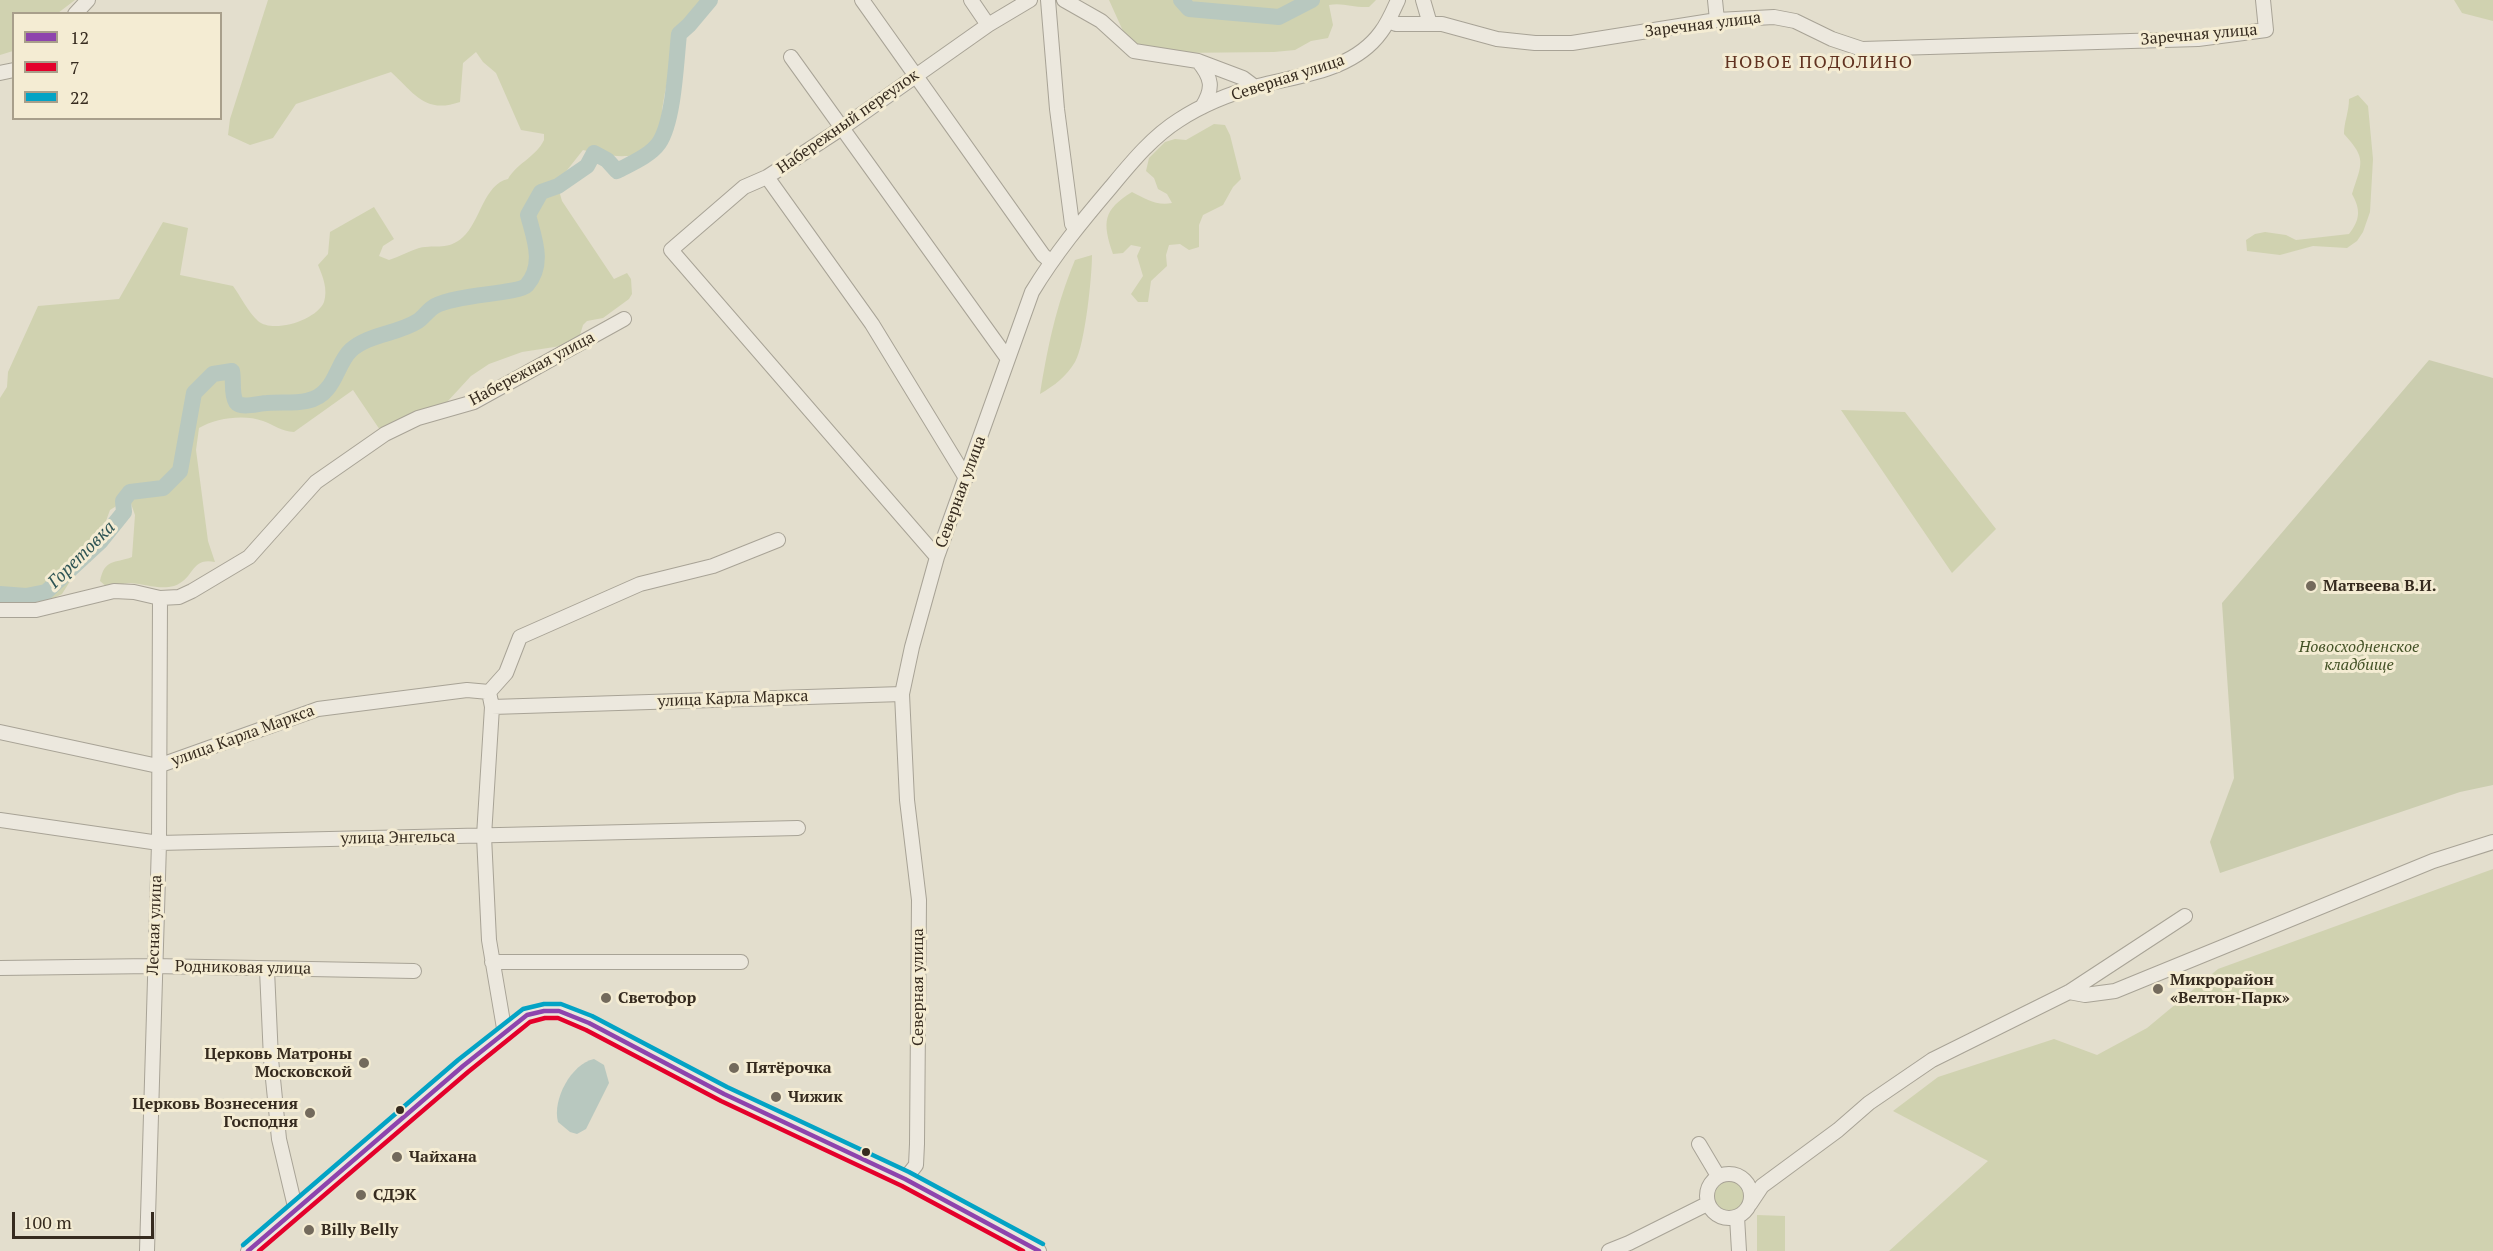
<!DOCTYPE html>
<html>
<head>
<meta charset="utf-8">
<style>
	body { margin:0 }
	#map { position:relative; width:2493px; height:1251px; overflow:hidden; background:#e3decd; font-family:"PT Serif",serif }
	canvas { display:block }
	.legend { position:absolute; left:12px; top:12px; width:210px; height:108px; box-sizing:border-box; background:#f4ecd3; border:2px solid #a89f8b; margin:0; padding:8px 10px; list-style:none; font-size:18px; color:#362b1f }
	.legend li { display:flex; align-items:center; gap:12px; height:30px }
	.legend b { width:30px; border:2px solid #a89f8b }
	.scale { position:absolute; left:12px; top:1212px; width:142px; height:27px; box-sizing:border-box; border:3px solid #362b1f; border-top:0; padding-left:8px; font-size:18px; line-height:21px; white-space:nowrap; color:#362b1f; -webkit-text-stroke:4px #f4ecd3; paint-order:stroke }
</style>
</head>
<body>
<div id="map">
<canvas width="2493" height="1251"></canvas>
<ul class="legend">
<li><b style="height:8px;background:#8e44ad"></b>12</li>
<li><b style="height:8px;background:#e4002b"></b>7</li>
<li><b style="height:8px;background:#03a3c5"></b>22</li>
</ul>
<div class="scale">100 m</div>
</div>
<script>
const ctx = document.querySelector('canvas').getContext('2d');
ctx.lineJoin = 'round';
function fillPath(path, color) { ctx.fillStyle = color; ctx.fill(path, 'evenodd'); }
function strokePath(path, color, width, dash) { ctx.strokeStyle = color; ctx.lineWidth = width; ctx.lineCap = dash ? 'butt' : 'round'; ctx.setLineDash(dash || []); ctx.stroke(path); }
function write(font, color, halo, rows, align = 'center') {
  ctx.font = font + ' "PT Serif",serif'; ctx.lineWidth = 6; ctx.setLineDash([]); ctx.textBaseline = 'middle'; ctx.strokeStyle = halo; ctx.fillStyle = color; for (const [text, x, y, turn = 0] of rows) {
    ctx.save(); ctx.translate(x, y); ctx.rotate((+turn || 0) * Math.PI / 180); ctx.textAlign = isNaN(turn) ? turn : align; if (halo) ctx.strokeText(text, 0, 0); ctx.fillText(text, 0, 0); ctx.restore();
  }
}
const green = new Path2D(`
	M0,0h75l-17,13 -44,1 -1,37 -13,4z
	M268,0h445l-9,16 -22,7c-7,27 -15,55 -19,81 -2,9 0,20 -3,28 -12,34 -51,24 -77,18l-19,24 -8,6 6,21 52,78 13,-6 4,6 1,15 -3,5 -26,19 -16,3 -4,4 -3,10 -4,4 -15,7 -39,6 -33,12 -18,12 -24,26 -23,7 -44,21 -27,-40 -59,42c-13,-1 -20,-7 -31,-11 -19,-7 -47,-3 -64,7l-3,22 12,91 7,21c-25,-5 -20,17 -41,24 -14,4 -29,-2 -43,-3 -7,0 -16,3 -23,5l-8,-7c5,-23 14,-17 32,-24l3,-42 -6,-17 -19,12 -4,11 -16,17 -2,11 3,12 -17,14 -12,19 -10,5 -21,3h-31v-204l7,-11 1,-15 30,-66 81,-7 44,-77 25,6 -8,47 53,11c8,11 15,26 25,35 15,13 59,-1 66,-19 4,-13 -1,-25 -6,-37l10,-11 2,-22 44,-25 20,32 -11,7 -4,10 10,4c10,-3 20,-9 30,-12 18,-4 29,3 44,-11 17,-15 21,-53 45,-58 9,-16 28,-22 36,-39v-6l-23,-4 -25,-57 -13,-11 -7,-10 -13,11 -3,39c-35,12 -45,-8 -69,-30l-95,32 -23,34 -23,7 -22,-10 2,-16z
	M1109,0h267l-7,7c-15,1 -27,-5 -40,-2l4,20 -5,13 -17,3 -16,9 -21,2 -101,1 -36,-9 -14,-13z
	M2454,0h39v21l-31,-8z
	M2358,95l10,11 5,53 -3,53 -7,20 -6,9 -10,7 -34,-2 -33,9 -33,-4 -1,-11 9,-6 10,-2 21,3 10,5 53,-6c11,-14 12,-24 3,-40 10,-31 15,-35 -8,-60 0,-12 5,-22 5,-35z
	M1214,124l11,1 5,10 11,44 -8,8 -10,18 -20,10 -4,10v22l-10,3 -9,-6 -11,1 -3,10 1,11 -16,15 -3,21h-10l-7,-8 12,-18 -6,-20 4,-9 -10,-2 -8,8 -10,1c-11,-32 -10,-44 19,-62 14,7 24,14 40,11l-5,-9 -9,-5 -4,-11 -8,-7 3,-13 16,-16 10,-3 11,1z
	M1092,255c0,22 -7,90 -17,107 -9,15 -20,23 -35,32 8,-49 16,-88 35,-134z
	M1841,410l64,2 91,117 -44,44z
	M2493,869v382h-604l99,-90 -95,-50 45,-34 116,-38 43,16 50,-27 71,-59z
	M1711 1196a17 17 0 1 1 34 0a17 17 0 1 1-34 0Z
	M1757,1215l28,1v35h-28z`);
const cemetery = new Path2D(`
	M2429,360l64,18v407l-33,7 -240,81 -10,-31 24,-64 -12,-175z`);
const water = new Path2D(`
	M594,1059l10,6 5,18 -23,46 -9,5 -7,-2 -12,-10c-6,-22 13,-58 36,-63z`);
const river = new Path2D(`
	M1181,0l8,9 90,8 33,-17
	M0,594l26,2 20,-4 54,-50 24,-30 -1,-11 7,-9 33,-4 17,-17 14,-78 19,-19 19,-3c2,9 -1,23 4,31 5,7 23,1 31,1 19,-2 46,4 60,-14 10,-11 13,-29 24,-39 17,-16 47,-16 67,-29 6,-4 10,-11 17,-15 21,-12 84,-12 92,-21 18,-21 7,-47 1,-70l13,-23 17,-6 29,-20 7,-13 13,7 10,11c13,-7 33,-15 42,-28 15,-22 17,-82 20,-109l10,-9 21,-25`);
const minor = new Path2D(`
	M862,0l181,255 7,6
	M971,0l17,25
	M1048,0l9,109 15,115 3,5
	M1064,0l37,21 33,30 64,10c14,17 16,27 4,46
	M1423,0l7,24
	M1715,0l2,20
	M75,14l13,-14
	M1388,21l8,3h46l55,15 38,4h37l145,-23 57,-3 21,4 37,18 30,10 336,-10 68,-9 -3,-30
	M791,57l217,302
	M1198,61l45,17 12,9
	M0,73l14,-3
	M767,177l105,147 94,154
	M937,557l-266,-307 73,-63 23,-10 75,-49 146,-103 42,-25
	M0,610h36l78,-19 20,1 26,6 19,-1 13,-6 57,-34 67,-75 69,-48 33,-16 56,-16 150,-83
	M492,707l410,-13
	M0,732l158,34 160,-57 149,-19 22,2
	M0,820l159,23 639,-15
	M492,962h249
	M0,968l153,-2 261,5
	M267,970l4,89 8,80 17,72
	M2069,992l16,3 30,-4 318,-130 60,-19
	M505,1034l-16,-94 -5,-104 8,-129 -3,-15 17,-19 14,-36 120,-53 73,-18 65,-26
	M1699,1144l19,32
	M1707 1196a22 22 0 1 1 44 0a22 22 0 1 1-44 0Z
	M905,1179l11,-14 1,-21 2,-244 -12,-100 -5,-106 10,-47 25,-90 95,-265c23,-38 50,-71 79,-105 20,-24 41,-50 68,-67 23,-15 53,-27 79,-34 42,-11 95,-15 123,-54 7,-9 12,-21 17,-32
	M1750,1204l12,-18 76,-56 31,-27 63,-43 137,-68 116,-76
	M1737,1217l2,34
	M147,1251l12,-408 1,-245
	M248,1251l215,-185 64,-51 17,-4h15l30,12 135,71 181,85 134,72
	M1609,1251l20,-8 78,-39`);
const bus1 = new Path2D(`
	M248,1251l215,-185 64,-51 17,-4h15l30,12 135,71 181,85 134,72`);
const bus2 = new Path2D(`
	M259,1251l209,-179 62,-50 15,-4h13l28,12 135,71 181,85 121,65`);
const bus3 = new Path2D(`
	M243,1245l215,-185 65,-51 21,-5h17l31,12 135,71 182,85 134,72`);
const markers = [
	[2311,586,6,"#736a5c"],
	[2158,989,6,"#736a5c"],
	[606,998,6,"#736a5c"],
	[364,1063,6,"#736a5c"],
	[734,1068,6,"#736a5c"],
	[776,1097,6,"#736a5c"],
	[400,1110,5,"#362b1f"],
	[310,1113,6,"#736a5c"],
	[866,1152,5,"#362b1f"],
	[397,1157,6,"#736a5c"],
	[361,1195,6,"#736a5c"],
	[309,1230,6,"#736a5c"]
];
const streetNames = [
	["Заречная улица",1703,25,-7],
	["Заречная улица",2199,35,-5],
	["Северная улица",1288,78,-18],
	["Набережный переулок",848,122,-35],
	["Набережная улица",532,369,-28],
	["Северная улица",961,492,-70],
	["улица Карла Маркса",733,699,-2],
	["улица Карла Маркса",243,736,-20],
	["улица Энгельса",398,838,-1],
	["Лесная улица",155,925,-88],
	["Родниковая улица",243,968,1],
	["Северная улица",918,987,-90]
];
const poiNames = [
	["Матвеева В.И.",2323,586],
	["Микрорайон",2170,980],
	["«Велтон-Парк»",2170,998],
	["Светофор",618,998],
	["Церковь Матроны",352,1054,"right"],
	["Московской",352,1072,"right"],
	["Пятёрочка",746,1068],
	["Чижик",788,1097],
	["Церковь Вознесения",298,1104,"right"],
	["Господня",298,1122,"right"],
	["Чайхана",409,1157],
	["СДЭК",373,1195],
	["Billy Belly",321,1230]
];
const parkNames = [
	["Новосходненское",2359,647],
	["кладбище",2359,665]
];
const neighbourhoodNames = [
	["НОВОЕ ПОДОЛИНО",1819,63]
];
const waterNames = [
	["Горетовка",82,555,-45]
];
fillPath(green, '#d0d2b0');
fillPath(cemetery, '#cbcdaf');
fillPath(water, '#b8c8bf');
strokePath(river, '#b8c8bf', 16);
strokePath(minor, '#a8a396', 16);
strokePath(minor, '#ece8de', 14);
strokePath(bus1, '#8e44ad', 4.5);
strokePath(bus2, '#e4002b', 4.5);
strokePath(bus3, '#03a3c5', 4.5);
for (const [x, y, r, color] of markers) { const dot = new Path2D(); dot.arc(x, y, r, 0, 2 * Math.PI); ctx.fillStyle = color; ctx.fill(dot); strokePath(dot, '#f4ecd3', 2); }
write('16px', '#362b1f', '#f4ecd3', streetNames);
write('bold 16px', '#362b1f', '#f4ecd3', poiNames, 'left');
write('italic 16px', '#445226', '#f4ecd3', parkNames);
ctx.letterSpacing = '1.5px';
write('18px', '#613220', '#f4ecd3', neighbourhoodNames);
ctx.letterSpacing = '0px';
write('italic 18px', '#2f5555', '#f4ecd3', waterNames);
</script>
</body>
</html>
